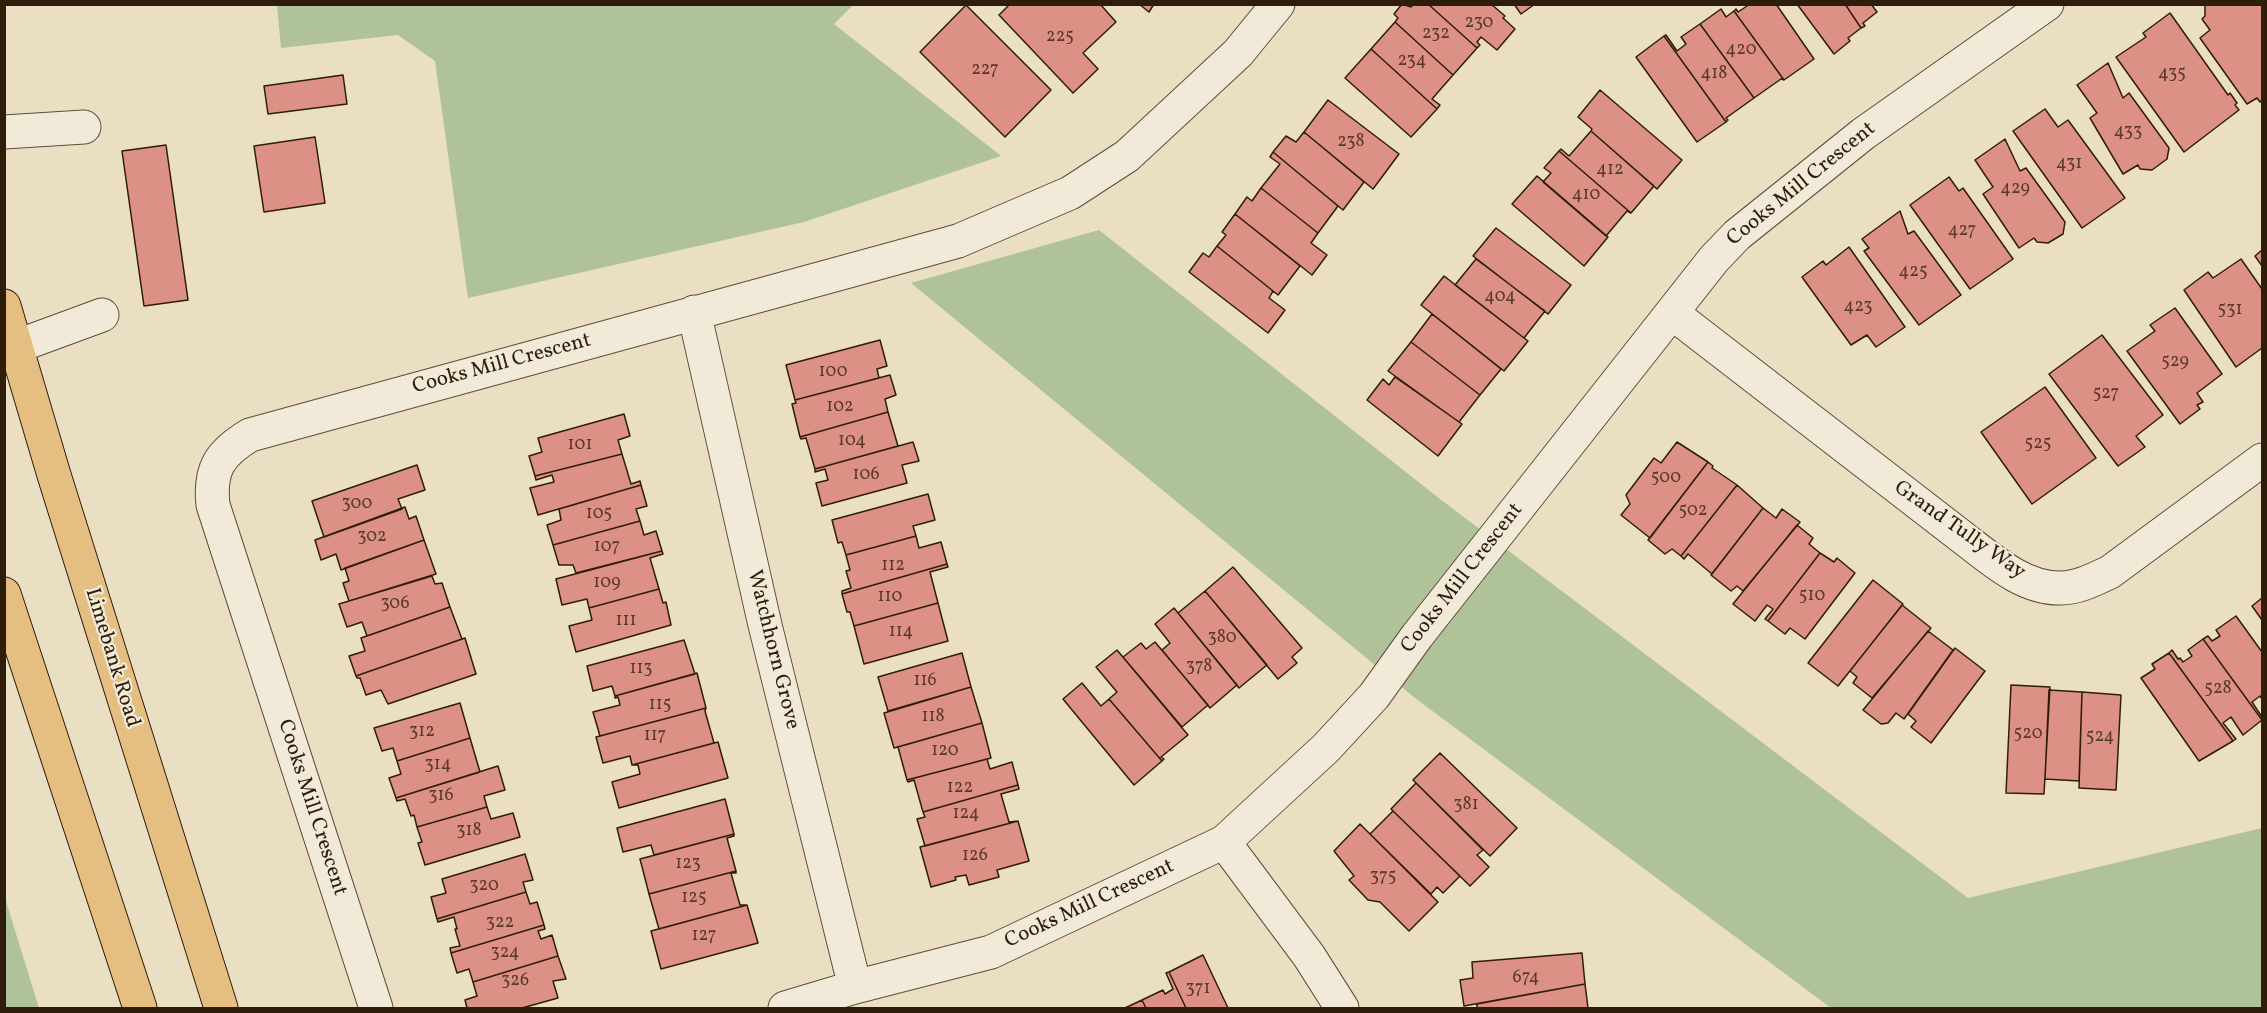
<!DOCTYPE html>
<html>
<head>
<meta charset="utf-8">
<style>
	body { margin:0 }
	#map { position:relative; width:2267px; height:1013px; overflow:hidden; background:#eadec3; font-family:Vollkorn,serif }
	canvas { display:block }
	.frame { position:absolute; inset:0; border:6px solid #2f1d0b; pointer-events:none }
</style>
</head>
<body>
<div id="map">
<canvas width="2267" height="1013"></canvas>
<div class="frame"></div>
</div>
<script>
const ctx = document.querySelector('canvas').getContext('2d');
ctx.lineJoin = 'round';
function fillPath(path, color) { ctx.fillStyle = color; ctx.fill(path, 'evenodd'); }
function strokePath(path, color, width, dash) { ctx.strokeStyle = color; ctx.lineWidth = width; ctx.lineCap = dash ? 'butt' : 'round'; ctx.setLineDash(dash || []); ctx.stroke(path); }
function write(font, color, halo, rows, align = 'center') {
  ctx.font = font + ' Vollkorn,serif'; ctx.lineWidth = 4.5; ctx.setLineDash([]); ctx.textBaseline = 'middle'; ctx.strokeStyle = halo; ctx.fillStyle = color; for (const [text, x, y, turn = 0] of rows) {
    ctx.save(); ctx.translate(x, y); ctx.rotate((+turn || 0) * Math.PI / 180); ctx.textAlign = isNaN(turn) ? turn : align; if (halo) ctx.strokeText(text, 0, 0); ctx.fillText(text, 0, 0); ctx.restore();
  }
}
const green = new Path2D(`
	M277,5h576l-19,19 167,132 -197,66 -336,76 -33,-237 -37,-26 -117,13z
	M1099,230l341,269 528,399 294,-70v180h-431l-416,-310 -504,-415z
	M5,898l34,110h-34z`);
const building = new Path2D(`
	M1010,4h90l16,18 -33,31 15,16 -25,24 -74,-78z
	M1139,4h15l-5,8z
	M1402,4l9,3 3,-3h14l49,44 -24,27 -58,-53 3,-4 -4,-4z
	M1428,4h63l14,12 -2,2 12,11 -18,21 -16,-13 -4,5 3,3 -3,3z
	M1514,4h21l-14,10z
	M1746,4h30l38,55 -30,21 -50,-69 2,-2 2,3 9,-6z
	M1797,4h48l16,24 -13,10 2,3 -16,13z
	M1845,4h26l6,8 -14,11 2,3 -4,2z
	M2205,4h56l1,2v94l-2,2 -3,-4 -10,6 -47,-66 10,-8 -8,-11 3,-3z
	M966,5l85,85 -46,47 -85,-85z
	M1721,9l5,8 8,-6 50,69 -3,-1 -27,19 -54,-74z
	M2170,13l58,82 2,-2 7,10 -2,2 4,5 -55,42 -68,-95 30,-20 -3,-4z
	M1395,22l58,53 -21,24 8,6 -3,4 -66,-60z
	M1700,24l54,74 -28,20 2,2 -2,2 -62,-86 2,-1 11,16 9,-7 -5,-7z
	M1664,36l62,86 -29,20 -61,-85z
	M1371,49l66,60 -26,28 -66,-59z
	M2108,63l15,35 6,-5 40,55 -2,11 -15,11 -12,-1 -2,-4 -15,9 -33,-56 7,-5 -20,-28z
	M343,75l4,29 -79,10 -4,-28z
	M1600,90l82,70 -25,29 -66,-58 1,-2 -14,-12z
	M1328,100l71,54 -26,35 -69,-57z
	M2045,109l13,18 10,-7 57,78 -43,30 -69,-97z
	M1591,131l63,55 -23,27 -72,-62 2,-2 8,7z
	M1304,132l60,50 -21,28 -70,-58 13,-16 10,6z
	M315,137l10,66 -61,9 -10,-66z
	M2005,139l15,32 6,-3 39,54 -2,12 -15,9 -11,-1 -3,-4 -15,10 -36,-54 10,-7 -18,-27z
	M166,145l22,155 -44,6 -22,-155z
	M1559,151l72,62 -4,-2 -21,25 -63,-54 8,-9 -7,-5z
	M1273,152l65,54 -20,27 -57,-45 19,-24 -10,-7z
	M1537,176l71,61 -24,29 -72,-62z
	M1949,177l10,14 4,-3 50,71 -43,30 -60,-84z
	M1261,188l57,45 -7,10 16,12 -15,20 -77,-61 12,-17 5,4z
	M1900,211l8,23 6,-3 47,64 -42,30 -55,-74 5,-3 -7,-9z
	M1235,214l65,52 -22,29 -61,-49 9,-11 -4,-3z
	M1496,228l75,57 -23,29 -75,-58z
	M1217,246l56,45 -4,7 16,12 -17,23 -79,-61 14,-19 6,4z
	M1849,247l56,80 -29,20 -9,-12 -16,10 -49,-68 21,-16 3,4z
	M2262,250v16l-7,-10z
	M1476,259l69,52 -21,27 -69,-53z
	M2241,259l21,30v59l-26,19 -52,-77 24,-18 5,6z
	M1444,276l84,65 -24,30 -83,-66z
	M2175,308l47,66 -25,19 6,9 -6,3 3,4 -20,15 -53,-73 28,-20 -5,-6z
	M1432,314l69,55 -21,26 -69,-53z
	M2102,335l61,80 -27,21 9,11 -27,19 -69,-92z
	M880,340l7,26 -10,3 2,9 -84,22 -9,-35z
	M1411,342l69,53 -21,27 -71,-51z
	M890,375l6,20 -11,4 3,13 -88,25 -8,-33 4,-1 -1,-3z
	M1395,377l67,47 -24,32 -71,-56 16,-21 6,6z
	M2045,387l51,71 -64,46 -51,-72z
	M888,412l10,34 -83,23 -9,-31 -5,1 -1,-2z
	M624,414l6,22 -12,4 4,14 -87,22 -6,-20 13,-4 -4,-14z
	M913,442l6,19 -17,4 5,18 -85,23 -6,-23 12,-3 -3,-11 -10,3v-3z
	M1677,442l31,20 -58,76 -29,-23 9,-11 -4,-9 28,-37 7,5z
	M622,454l9,30 9,-3 1,4 -103,30 -8,-27 24,-6 -2,-7 -16,5 -1,-4z
	M1708,462l5,4 -1,2 25,17 -56,71 -9,-7 -7,5 -17,-14z
	M417,465l8,25 -27,9 4,10 -78,28 -12,-36z
	M641,485l6,21 -11,3 4,12 -87,24 -6,-20 14,-5 -2,-11z
	M1737,485l26,23 -51,66 -24,-20 -4,5 -3,-3z
	M928,494l7,26 -22,6 3,10 -70,19 -4,-13 -4,1 -6,-23z
	M405,507l4,12 7,-3 8,24 -83,30 -5,-16 -15,6 -6,-20z
	M1763,508l13,10 6,-9 18,13 -57,69 -6,-5 -6,5 -20,-16z
	M640,521l4,14 12,-4 6,20 -86,22 -3,-8h-14l-6,-20z
	M1797,525l16,13 -4,6 11,9 -52,68 -3,-2 8,-10 -6,-4 -12,16 -22,-17z
	M916,536l3,12 22,-6 6,22 -105,30v-3l9,-3 -5,-17 4,-1 -4,-15z
	M424,540l12,34 -87,27 -6,-18 6,-2 -4,-13z
	M662,551l1,3 -13,4 9,31 -70,19 -2,-9 -25,6 -6,-26z
	M1820,553l14,9 3,-4 18,15 -50,66 -15,-11 -5,6 -17,-13z
	M947,564l1,3 -18,5 8,31 -84,23 -4,-14h-3l-5,-18z
	M1233,567l69,81 -10,9 5,6 -19,16 -73,-88z
	M432,576l3,8 7,-1 8,24 -83,29 -5,-14 -15,5 -8,-23z
	M1873,580l30,24 -65,82 -30,-23z
	M659,589l4,14 3,-1 5,23 -95,27 -7,-26 23,-6 -3,-12z
	M1205,591l62,74 -28,23 -61,-75z
	M2262,598v22l-10,-14z
	M938,603l10,38 -84,23 -10,-38z
	M1902,605l29,23 -59,70 -19,-15 4,-6 -7,-6z
	M450,607l12,32 -106,37 -7,-20 16,-5 -4,-13z
	M1174,608l63,77 -27,23 -48,-58 8,-7 -15,-19z
	M2236,616l26,36v47l-2,-3 -8,6 10,15v3l-59,-81 5,-3 4,5 8,-5 -4,-6z
	M1928,631l25,19 -49,69 -8,-6 -8,10 -7,1 -18,-14z
	M465,638l11,36 -88,30 -7,-14 -15,5 -6,-17h-3l-1,-2z
	M2203,639l59,81 -19,15 -12,-18 -8,6 13,16 -3,2 -64,-88 3,-3 6,9 2,-1 3,4 9,-6 -4,-6z
	M684,640l11,34 -80,22 -3,-10 -19,5 -6,-25z
	M1155,642l53,63 -26,22 -59,-70 18,-14 5,6z
	M1955,648l30,23 -54,72 -20,-16 5,-6 -8,-7z
	M1117,650l71,85 -27,22 3,2 -2,2 -53,-62 8,-7 -21,-25z
	M962,653l9,34 -83,24 -10,-34z
	M2169,653l64,88 -34,20 -58,-83 14,-9 -3,-5z
	M697,673l9,35 -106,28 -7,-24 27,-7 -2,-8 -3,1v-2z
	M1082,683l19,23 8,-7 53,62 -28,24 -71,-86z
	M2011,685l39,2 -6,107 -38,-1z
	M971,687l11,36 -88,25 -10,-35z
	M2049,690l33,2 -3,89 -34,-2z
	M2082,692l39,3 -5,95 -37,-2z
	M460,703l10,35 -73,23 -4,-13 -11,3 -8,-23z
	M706,708l-1,3 9,32 -82,22 -2,-9 -27,7 -7,-26z
	M982,723l9,35 -84,22 -9,-33z
	M470,738l10,34 -84,26 -7,-20 12,-4 -4,-13z
	M718,742l10,36 -109,30 -7,-26 28,-8 -2,-9h-6z
	M1440,753l77,75 -27,28 -77,-76z
	M987,759l3,10 22,-7 6,23 -95,27 -9,-32 -6,2 -1,-2z
	M498,766l7,24 -21,6 3,11 -70,20 -3,-12 -3,1 -6,-17 -8,2 -1,-3z
	M1416,783l67,67 -6,5 12,12 -19,19 -79,-77z
	M1018,785l1,4 -18,5 8,28 9,-1 -93,25 -8,-27 8,-2 -2,-5z
	M725,799l9,35 -80,21 -3,-10 -28,7 -6,-24z
	M487,807l4,12 22,-6 7,24 -95,28 -7,-22 4,-1 -5,-15z
	M1393,811l67,65 -17,17 -6,-6 -6,7 -61,-60z
	M1018,821l11,40 -32,9 2,7 -30,8 -3,-10 -11,2 1,3 -25,7 -11,-40z
	M1360,824l78,78 -29,29 -29,-29 -12,-2 -19,-20 5,-4 -20,-25z
	M734,834v2l-7,2 9,33 -87,23 -9,-35z
	M525,854l8,26 -10,2 3,10 -89,27 -6,-22 15,-4 -4,-14z
	M736,871v2h-5l9,32h7l-88,24 -10,-35z
	M526,892l4,12 7,-2 7,23 -93,28 -1,-5 10,-2 -5,-17h2l-3,-12 -16,5 -1,-3z
	M747,905l11,38 -97,26 -10,-38z
	M544,925l1,4 -7,2 3,8 11,-4 6,21 -85,26 -4,-13 -12,4 -6,-20z
	M1582,953l3,31 -121,22 -4,-26 13,-2 -1,-16z
	M1203,955l25,53h-42l-17,-36z
	M558,956l8,23 -13,2 5,17 -36,10h-55l-2,-8 12,-4 -4,-14z
	M1169,972l17,36h-40l-4,-8 21,-10 2,4 8,-5 -7,-16z
	M1585,984l3,24h-111v-4z
	M1142,1000l4,8h-21z`);
const minor = new Path2D(`
	M4,132l80,-5
	M694,312l71,313 90,362
	M1672,313l290,224c29,22 61,52 99,51 17,0 34,-9 49,-16l152,-112
	M15,347l87,-32
	M1224,842l85,114 33,52
	M376,1008l-163,-503c-4,-36 7,-52 37,-70l708,-194 112,-48 57,-37 111,-103 40,-49
	M785,1008l70,-21 136,-35 233,-110 102,-94 48,-52 43,-60 297,-377 23,-24 126,-101 184,-130`);
const major = new Path2D(`
	M4,306l50,169 167,533
	M4,594l136,414`);
const numberNames = [
	["230",1479,24],
	["232",1436,35],
	["225",1060,38],
	["420",1741,51],
	["234",1412,62],
	["227",985,71],
	["418",1714,75],
	["435",2172,75],
	["433",2128,133],
	["238",1351,143],
	["431",2069,165],
	["412",1610,171],
	["429",2015,190],
	["410",1586,196],
	["427",1962,232],
	["425",1913,273],
	["404",1500,298],
	["423",1858,308],
	["531",2230,311],
	["529",2175,363],
	["100",833,373],
	["527",2106,395],
	["102",840,408],
	["104",852,442],
	["525",2038,445],
	["101",580,446],
	["106",866,476],
	["500",1666,479],
	["300",357,505],
	["502",1693,512],
	["105",599,515],
	["302",372,538],
	["107",607,548],
	["112",893,567],
	["109",607,584],
	["510",1812,597],
	["110",890,598],
	["306",395,605],
	["111",626,622],
	["114",901,633],
	["380",1222,639],
	["378",1199,668],
	["113",641,670],
	["116",925,682],
	["528",2218,690],
	["115",660,706],
	["118",933,718],
	["312",422,733],
	["520",2028,735],
	["117",655,737],
	["524",2100,738],
	["120",945,752],
	["314",438,766],
	["122",960,789],
	["316",441,797],
	["381",1466,806],
	["124",966,815],
	["318",469,832],
	["126",975,857],
	["123",688,865],
	["375",1383,878],
	["320",484,887],
	["125",694,899],
	["322",500,924],
	["127",704,937],
	["324",505,954],
	["674",1526,979],
	["326",515,982],
	["371",1198,990]
];
const streetNames = [
	["Cooks Mill Crescent",1802,185,-39],
	["Cooks Mill Crescent",502,365,-15],
	["Grand Tully Way",1959,531,35],
	["Cooks Mill Crescent",1463,579,-52],
	["Watchhorn Grove",772,650,76],
	["Limebank Road",111,658,73],
	["Cooks Mill Crescent",311,808,72],
	["Cooks Mill Crescent",1090,905,-25]
];
fillPath(green, '#b0c299');
fillPath(building, '#dd9085');
strokePath(building, '#2f1d0b', 1.5);
strokePath(minor, '#5e4d39', 35);
strokePath(major, '#2f1d0b', 35);
strokePath(minor, '#f1ead8', 33);
strokePath(major, '#e5bf82', 33);
write('18px', '#5a3a2a', null, numberNames);
write('21px', '#2f1d0b', '#f1ead8', streetNames);
</script>
</body>
</html>
